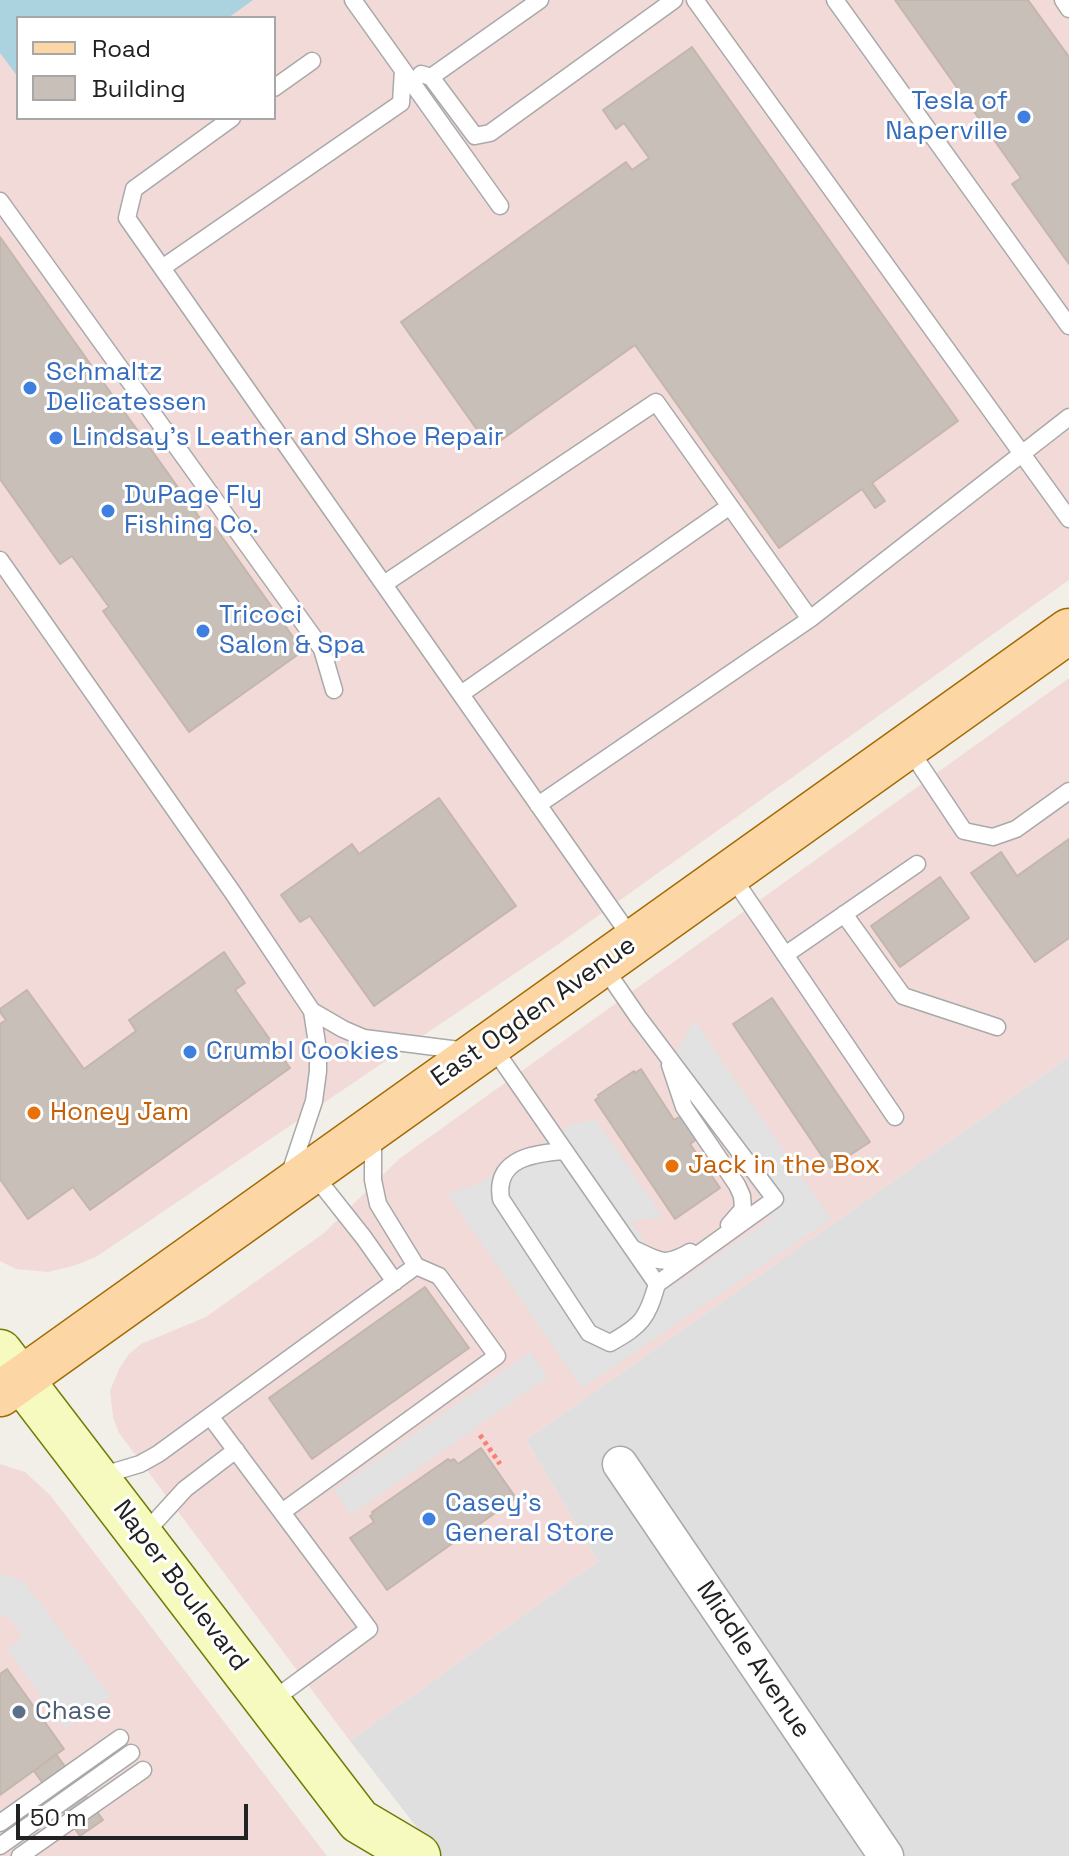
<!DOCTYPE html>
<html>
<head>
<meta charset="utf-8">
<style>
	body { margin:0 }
	#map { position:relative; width:1069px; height:1856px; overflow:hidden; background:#f2efe9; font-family:"Space Grotesk",sans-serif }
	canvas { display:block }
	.legend { position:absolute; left:16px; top:16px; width:260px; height:104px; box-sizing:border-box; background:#fff; border:2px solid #a7a7a7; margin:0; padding:10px 14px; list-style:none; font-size:24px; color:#222 }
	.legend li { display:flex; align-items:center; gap:16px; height:40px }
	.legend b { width:40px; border:2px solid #a7a7a7 }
	.scale { position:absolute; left:16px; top:1804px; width:232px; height:36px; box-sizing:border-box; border:4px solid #222; border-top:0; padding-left:10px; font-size:24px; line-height:28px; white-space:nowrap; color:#222; -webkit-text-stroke:6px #fff; paint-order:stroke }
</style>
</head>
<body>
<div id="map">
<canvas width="1069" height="1856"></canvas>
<ul class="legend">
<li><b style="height:10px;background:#fcd6a4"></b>Road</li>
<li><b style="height:22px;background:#c7bfb8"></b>Building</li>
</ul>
<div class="scale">50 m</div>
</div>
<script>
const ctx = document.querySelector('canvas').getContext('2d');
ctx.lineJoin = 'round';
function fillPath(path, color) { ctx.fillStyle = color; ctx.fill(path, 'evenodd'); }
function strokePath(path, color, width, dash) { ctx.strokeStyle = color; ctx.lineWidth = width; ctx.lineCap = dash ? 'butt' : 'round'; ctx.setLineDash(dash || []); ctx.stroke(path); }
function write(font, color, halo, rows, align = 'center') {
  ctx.font = font + ' "Space Grotesk",sans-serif'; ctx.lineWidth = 6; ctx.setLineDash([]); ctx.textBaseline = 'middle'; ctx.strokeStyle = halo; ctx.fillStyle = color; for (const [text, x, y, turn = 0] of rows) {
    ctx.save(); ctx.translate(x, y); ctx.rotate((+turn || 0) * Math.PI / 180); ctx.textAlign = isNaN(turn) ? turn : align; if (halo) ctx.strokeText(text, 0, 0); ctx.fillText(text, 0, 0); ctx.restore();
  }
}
const residential = new Path2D(`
	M1069,1057v799h-630l-89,-115 248,-180 -72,-121z`);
const commercial = new Path2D(`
	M0,0h1069v580l-509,363 -464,314 -23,9 -25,6 -32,-3 -16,-8zM18,18h256v100h-256z
	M1069,678v379l-543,383 72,121 -248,180 -231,-308 -6,-16 -3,-26 9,-22 9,-14 13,-11 65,-27 118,-84 75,-74z
	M0,1464l25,8 25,23 277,361h-327z`);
const parking = new Path2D(`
	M694,1020l137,199 -249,169 -135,-195 28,-7 96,-62 25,-4 67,97 -33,4 45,64 98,-69 -102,-153z
	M530,1352l18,25 -197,138 -17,-25z
	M0,1575l16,3 10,7 85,111 -46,33 -58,-80 12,-9 2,-7 -11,-14 -10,-5z`);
const water = new Path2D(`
	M0,0h253l-25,18h-210v59l-18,-24z`);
const building = new Path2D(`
	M895,0h133l41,57v207l-57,-80 9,-6z
	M692,47l266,374 -86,62 13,18 -10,7 -13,-19 -83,59 -144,-203 -145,103 -89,-126 225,-160 6,8 17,-12 -25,-35 -8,6 -13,-19z
	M0,237l209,294 6,-4 88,124 -114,81 -86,-121 6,-4 -37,-51 -12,8 -60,-85z
	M439,798l77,108 -142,100 -64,-90 -10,6 -19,-27 71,-51 7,10z
	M1069,839v99l-34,24 -64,-89 30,-21 16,24z
	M940,877l29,41 -69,49 -29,-41z
	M224,952l21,31 -10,7 55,78 -200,142 -17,-23 -45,32 -28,-40v-155l6,-4 -6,-8v-3l27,-19 57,79 52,-38 -7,-11z
	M772,998l98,144 -40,26 -97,-144z
	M641,1069l33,51 7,-4 16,23 -7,5 30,44 -45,31 -80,-119 4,-3 -1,-2 36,-24 1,2z
	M425,1287l44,61 -157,111 -43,-61z
	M481,1448l35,50 -129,92 -37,-52 24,-16 -4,-6 3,-2 -1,-2 76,-53 2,2 4,-2 4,5z
	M7,1669l57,80 -64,46v-121z
	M56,1754l47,66 -23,16 -46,-65z`);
const path = new Path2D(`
	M480,1435l20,29`);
const service = new Path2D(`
	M353,0l147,206
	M695,0l374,519
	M835,0l234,326
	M1063,0l6,9
	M421,74l10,3 109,-77
	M431,77l44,59 15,-3 184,-133
	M274,88l38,-27
	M232,118l-98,71 -7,29 506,722
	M0,201l322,448 12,41
	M162,268l239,-165 2,-33
	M0,560l233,333 79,118 6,39v21l-4,30 -25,75
	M384,584l272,-182 154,217
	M461,694l269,-188
	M908,747l56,84 29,6 23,-8 53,-38
	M538,805l272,-186 259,-202
	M731,875l164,242
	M844,914l59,82 94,31
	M785,955l132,-91
	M312,1011l31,18 21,9 103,13
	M492,1046l165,238 118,-85 -137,-182 -35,-51
	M670,1065l14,42 53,78 5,11 1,13 -14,16
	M373,1132v48l5,24 38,62
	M565,1151c-30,2 -71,7 -64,48l88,134 21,10c32,-18 37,-24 47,-59
	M311,1171l53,67 31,44
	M634,1249c25,12 30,18 56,3
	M210,1416l159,213 -100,74
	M100,1476l40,-12 18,-10 258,-188 23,10 58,80 -215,156
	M143,1535l42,-46 51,-39
	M0,1823l120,-85
	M0,1846l131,-93
	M20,1856l123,-86`);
const minor = new Path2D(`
	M620,1464l266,392`);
const secondary = new Path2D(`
	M0,1352l359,469 59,35`);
const primary = new Path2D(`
	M0,1394l1069,-763`);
const markers = [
	[1024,117,8,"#3f7fe0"],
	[30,388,8,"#3f7fe0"],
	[56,438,8,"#3f7fe0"],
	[108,511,8,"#3f7fe0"],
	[203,631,8,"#3f7fe0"],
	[190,1052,8,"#3f7fe0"],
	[34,1113,8,"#e8710a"],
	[672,1166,8,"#e8710a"],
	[429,1519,8,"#3f7fe0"],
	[19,1712,8,"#5c6f8a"]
];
const shopNames = [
	["Tesla of",1008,102,"right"],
	["Naperville",1008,132,"right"],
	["Schmaltz",46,373],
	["Delicatessen",46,403],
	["Lindsay's Leather and Shoe Repair",72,438],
	["DuPage Fly",124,496],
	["Fishing Co.",124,526],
	["Tricoci",219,616],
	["Salon & Spa",219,646],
	["Crumbl Cookies",206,1052],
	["Casey's",445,1504],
	["General Store",445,1534]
];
const streetNames = [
	["East Ogden Avenue",534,1012,-35],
	["Naper Boulevard",180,1586,53],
	["Middle Avenue",753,1660,56]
];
const foodNames = [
	["Honey Jam",50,1113],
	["Jack in the Box",688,1166]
];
const serviceNames = [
	["Chase",35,1712]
];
fillPath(residential, '#e0dfdf');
fillPath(commercial, '#f2dad9');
fillPath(parking, '#e2e2e2');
fillPath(water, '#aad3df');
fillPath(building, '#c7bfb8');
strokePath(building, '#c4b6ab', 2);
strokePath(service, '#a9a9a9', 19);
strokePath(minor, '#a9a9a9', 37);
strokePath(secondary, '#707d05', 47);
strokePath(primary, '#a06b00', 47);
strokePath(path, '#fa8072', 5, [4, 4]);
strokePath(service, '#fff', 16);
strokePath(minor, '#fff', 34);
strokePath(secondary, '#f7fabf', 44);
strokePath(primary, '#fcd6a4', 44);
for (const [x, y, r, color] of markers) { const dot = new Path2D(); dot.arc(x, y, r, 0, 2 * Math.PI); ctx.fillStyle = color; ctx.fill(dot); strokePath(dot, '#fff', 3); }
write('26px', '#366cbe', '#fff', shopNames, 'left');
write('26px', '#222', '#fff', streetNames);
write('26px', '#c56008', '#fff', foodNames, 'left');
write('26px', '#4e5e75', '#fff', serviceNames, 'left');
</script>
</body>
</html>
